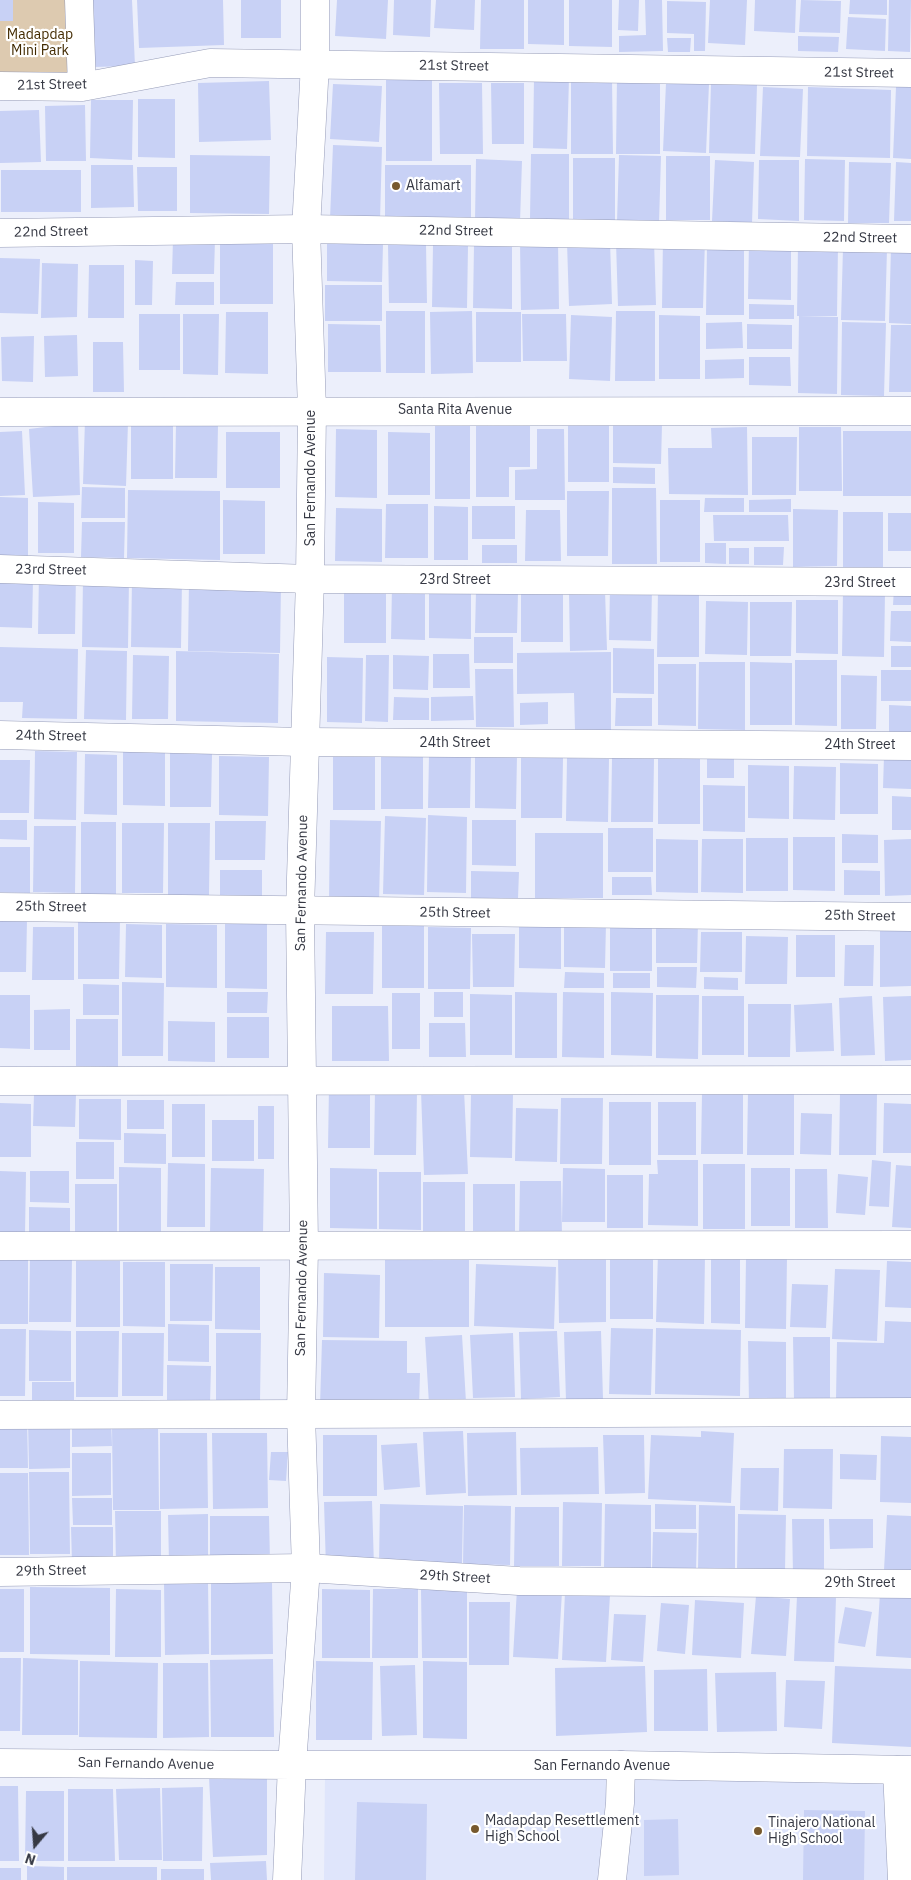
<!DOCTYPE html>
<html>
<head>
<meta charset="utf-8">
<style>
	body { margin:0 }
	#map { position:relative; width:911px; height:1880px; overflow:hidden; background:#eceffb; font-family:"IBM Plex Sans",sans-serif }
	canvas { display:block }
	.north { position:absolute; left:10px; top:1820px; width:50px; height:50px; -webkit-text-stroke:4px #fff; paint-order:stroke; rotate:198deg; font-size:14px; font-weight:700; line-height:20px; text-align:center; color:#363944 }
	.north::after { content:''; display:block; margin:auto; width:18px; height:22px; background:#363944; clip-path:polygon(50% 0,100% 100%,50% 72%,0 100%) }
</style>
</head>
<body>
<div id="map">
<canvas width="911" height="1880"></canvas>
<div class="north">N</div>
</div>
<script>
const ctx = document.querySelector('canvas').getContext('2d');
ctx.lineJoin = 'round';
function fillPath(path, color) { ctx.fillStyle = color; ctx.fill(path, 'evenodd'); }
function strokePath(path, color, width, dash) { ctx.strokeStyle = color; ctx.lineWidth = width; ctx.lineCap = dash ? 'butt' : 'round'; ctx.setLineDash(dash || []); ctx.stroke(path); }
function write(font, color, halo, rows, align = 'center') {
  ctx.font = font + ' "IBM Plex Sans",sans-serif'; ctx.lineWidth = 4.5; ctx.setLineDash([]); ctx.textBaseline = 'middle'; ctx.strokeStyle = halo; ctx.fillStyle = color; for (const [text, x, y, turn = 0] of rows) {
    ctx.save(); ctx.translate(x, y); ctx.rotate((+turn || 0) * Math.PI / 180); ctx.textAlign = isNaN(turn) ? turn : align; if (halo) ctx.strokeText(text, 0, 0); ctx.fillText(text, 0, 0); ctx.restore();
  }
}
const built = new Path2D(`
	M325,1774l566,9 -1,97h-566z`);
const green = new Path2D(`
	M0,0h78l4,87 -82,-1z`);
const building = new Path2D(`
	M0,0h13v21h-13z
	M88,0h44l3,66 -43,1z
	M137,0h86l1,45 -85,3z
	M241,0h40v38h-40z
	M337,0h51l-2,39 -51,-3z
	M394,0h37l-1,37 -37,-2z
	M436,0h39l-1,30 -40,-2z
	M481,0h43v49h-44z
	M528,0h36v45l-36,-1z
	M569,0h43v47l-43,-1z
	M619,0h20l-1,31 -20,-1z
	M645,0h17l1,51 -44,1v-16l27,-1z
	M710,0h37l-2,45 -37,-2z
	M755,0h41l-1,33 -41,-2z
	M801,0l40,1 -1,32 -41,-1z
	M850,0h37v15l-38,-1z
	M889,0h22l-1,52 -22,-1z
	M667,1l39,1 -1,49h-11v-17l-27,-1z
	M848,17l38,2 -1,32 -39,-2z
	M798,36l41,1 -1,15 -40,-1z
	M667,38h24l-1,14h-22z
	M617,77h43v77h-44z
	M386,78h46v83h-46z
	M534,78h35l-2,71 -34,-1z
	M571,78h41l1,76h-42z
	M269,81l2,59 -72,2 -1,-59z
	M439,83h43l1,71h-43z
	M491,83h33v61h-32z
	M666,83l43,1 -3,69 -43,-2z
	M711,83l46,2 -2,69 -46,-1z
	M333,84l49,2 -3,56 -49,-3z
	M763,87l40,2 -3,68 -40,-1z
	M808,87l83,3 -1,68 -83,-2z
	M896,87h15v72l-18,-1z
	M138,99h37v59l-37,-1z
	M91,100h42l-1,60 -42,-2z
	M85,105l1,56h-40l-1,-55z
	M39,110l2,52 -41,1v-52z
	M333,145l49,2 -2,73 -50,-1z
	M531,154h38v66l-39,-1z
	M190,155l80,1 -1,58 -79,-1z
	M619,155l42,1 -2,67 -42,-1z
	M666,156h44v64h-44z
	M573,158h42v68h-42z
	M476,159l46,2 -2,61 -45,-1z
	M805,159l40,1 -1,61 -40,-1z
	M715,160l39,2 -2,61 -40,-2z
	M759,160h40v61l-41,-2z
	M849,162l42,1 -2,60h-41z
	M896,162l15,1v58h-17z
	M91,165h42l1,42 -43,1z
	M385,165h86v53l-86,-1z
	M137,167h40v44h-39z
	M1,170h80v42h-80z
	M663,237l42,2 -2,69h-41z
	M173,239h42l-1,35h-42z
	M220,239l53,1v64h-53z
	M610,241l2,63 -43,2 -2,-64z
	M654,241l2,64 -38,1 -2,-64z
	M558,242l1,67 -38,1 -1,-67z
	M749,242l42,1v57l-43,-1z
	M327,244h56l-1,38 -55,-1z
	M426,244l1,59h-38l-1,-58z
	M433,245l35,1 -1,62 -35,-1z
	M474,245h38v64l-39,-1z
	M707,245h37v70h-38z
	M798,245h40l-1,71h-40z
	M891,247l20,1v76l-22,-1z
	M843,248l44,1 -2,72 -44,-1z
	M0,258l40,1 -2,55 -38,-1z
	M135,260l18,1 -1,44h-17z
	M42,263l36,1 -1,53 -36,1z
	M89,265h35v53h-36z
	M176,282h38v23h-39z
	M325,285h57v36h-57z
	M749,304l45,1v14h-45z
	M386,311h39v62h-39z
	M472,311l1,62 -42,1 -1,-62z
	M616,311h39v70h-40z
	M226,312h42v62l-43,-1z
	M476,312h45v50h-45z
	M139,314h41v56h-41z
	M183,314h36l-1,61 -35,-1z
	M522,314h44l1,47h-44z
	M571,315l41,2 -2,64 -41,-2z
	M659,315l41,1v63h-41z
	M799,316l39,1 -1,77 -39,-1z
	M742,322l1,26 -37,1v-26z
	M842,322l44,1 -2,73 -43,-1z
	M328,324l52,1 1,47h-53z
	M747,324l45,1v24h-45z
	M891,325h20v67h-22z
	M77,335l1,41 -33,1 -1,-41z
	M34,336l-1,46 -31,-1 -1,-44z
	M93,342h30l1,50h-31z
	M749,357h41l1,29 -42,-1z
	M744,359v19l-39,1v-19z
	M85,420l43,2 -2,64 -43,-2z
	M131,421l42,1v57h-42z
	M78,423l2,72 -47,2 -4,-68z
	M613,423l49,1 -1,40 -48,-1z
	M176,424l42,1 -1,53h-42z
	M435,424h35v75h-35z
	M568,424l41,1v57h-41z
	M476,426h54v41h-21v30h-33z
	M747,427l1,68 -79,-1 -1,-46h44l-1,-20z
	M799,427h42l1,64h-43z
	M336,429l41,1v68l-42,-1z
	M537,429h27l1,71h-50v-30l22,-1z
	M22,431l3,64 -25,1v-64z
	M843,431h68v65h-68z
	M226,432h54v56h-54z
	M388,432l42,1v62h-42z
	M752,437h45l-1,58h-44z
	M613,467l42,1v16l-42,-1z
	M82,487l43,1v30h-44z
	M612,488h44l1,76h-45z
	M128,490l92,1v69l-93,-2z
	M567,491h42l-1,65h-41z
	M0,497l28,1v61h-28z
	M705,498h39v14h-40z
	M791,499v13h-42v-12z
	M223,500l42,1v53h-42z
	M660,500h40v62h-40z
	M38,502l36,1v50h-36z
	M386,504h42v54h-43z
	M434,506l34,1v53h-34z
	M472,506h43v33h-43z
	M336,508l46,1v53l-47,-1z
	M793,509l45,1 -1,56 -44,1z
	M526,510h34l1,51h-36z
	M843,512h40v55h-40z
	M888,513h23v38h-23z
	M713,515h75l1,26h-75z
	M82,522h43l-1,36 -43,-1z
	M705,543h21v21l-21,-1z
	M482,545h35v18h-35z
	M754,547h30l-1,18h-29z
	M729,548h20v16h-20z
	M39,572l37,2 -1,60h-37z
	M0,578l33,1 -1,49 -32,-1z
	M132,578l50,1 -1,69 -50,-1z
	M83,579h46l-1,69 -46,-1z
	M189,581l92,2 -1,70 -92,-2z
	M429,585l42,1v53l-42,-1z
	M392,586h33v54l-34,-1z
	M610,587h42l-1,54 -42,-1z
	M894,588h17v17h-18z
	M344,589l42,1v53h-42z
	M521,589h42v53h-42z
	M658,589l41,1v67h-42z
	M476,591l42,1 -1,41h-42z
	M569,591h36l2,59 -37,1z
	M843,591l42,1 -1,65 -42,-1z
	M796,600h42v54l-42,-1z
	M706,601l42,1 -1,53 -42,-1z
	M750,602h42l-1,54h-41z
	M891,611h20v31l-21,-1z
	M474,637h39v26h-39z
	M891,646h20v21h-20z
	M0,647l78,2 -1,70 -55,-1 1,-16h-23z
	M613,648l41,1v45l-41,-1z
	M86,650l41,1 -1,69 -42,-1z
	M176,651l103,3 -1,69 -102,-2z
	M611,652v78h-36l-1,-37 -57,1v-41z
	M433,654h36l1,34h-37z
	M133,655l36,1 -1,63h-36z
	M366,655h23l-1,67 -23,-1z
	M393,655l36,1 -1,34 -35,-1z
	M327,657l36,1 -1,65 -35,-1z
	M795,660h42v66l-42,-1z
	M699,662h46v68l-47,-1z
	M750,662l42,1v62h-42z
	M658,664h38v62l-38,-1z
	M475,669h38l1,58h-38z
	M881,670h30v31h-30z
	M841,675l36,1 -1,53h-35z
	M473,696l1,24 -43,1v-24z
	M394,697l35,1v22h-36z
	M616,698h36v28h-37z
	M548,702v22l-28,1v-22z
	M889,705l22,1v28l-22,-1z
	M35,751l42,1 -1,68 -42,-1z
	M123,752h42v54l-42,-1z
	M170,753l42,1 -1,53h-41z
	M85,754l32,1v60l-33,-1z
	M429,755h42l-1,53h-42z
	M475,755h42l-1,54 -41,-1z
	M219,756l50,1 -1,59 -49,-1z
	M381,756h42v53h-42z
	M884,756h27v33l-28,-1z
	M333,757h42v53h-42z
	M521,757l42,1 -1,60h-41z
	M707,757l27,1v20h-27z
	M567,758l42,1 -1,63 -42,-1z
	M612,758l42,1 -1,63h-42z
	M658,759h42v65h-42z
	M0,760h30l-1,53h-29z
	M840,763l38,1v50h-38z
	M748,765l41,1v53l-41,-1z
	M794,766l42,1 -1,53 -42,-1z
	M703,785l42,1v46l-42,-1z
	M892,796l19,1v33h-19z
	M428,815l39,2 -1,76 -39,-1z
	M385,816l41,2 -2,77 -41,-1z
	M0,820h27v20l-27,-1z
	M330,820l51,1 -2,81h-50z
	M472,820h44v46l-44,-1z
	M215,821h51l-1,39h-50z
	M81,822h35v72h-35z
	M122,823h42l-1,70h-41z
	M168,823h42l-1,72h-41z
	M34,826h42l-1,67 -42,-1z
	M608,828h45v44h-45z
	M535,833h68v65h-68z
	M842,834l36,1v28h-36z
	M793,837h42v54l-42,-1z
	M746,838h42v53h-42z
	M656,839l42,1v53l-42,-1z
	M702,839h41v54l-42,-1z
	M911,839v56l-26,1 -1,-56z
	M0,847h30v46l-30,-1z
	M220,870h42v26h-42z
	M844,870l36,1v24h-36z
	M471,871l48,1 -1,26h-47z
	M612,877h39l1,18h-40z
	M0,919h27l-1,53h-26z
	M78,920h42l-1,59h-41z
	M225,920h42v69l-42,-1z
	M610,921l42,1v49h-42z
	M656,921l42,1 -1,41h-41z
	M519,922l42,1v46l-42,-1z
	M564,923h42l-1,45 -41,-1z
	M126,924l36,1v53l-37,-1z
	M166,924l51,1v63l-51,-1z
	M382,926h42v62h-42z
	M33,927h41v53h-42z
	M428,927l43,1 -1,61h-42z
	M880,931h31v55l-31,1z
	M326,932h48l-1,62h-48z
	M701,932h41v40h-42z
	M472,934h43l-1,53h-41z
	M796,935h39v42h-39z
	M746,936l42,1 -1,47h-42z
	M845,945h29l-1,41h-29z
	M657,967h40l-1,21 -39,-1z
	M565,972l39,1v15h-40z
	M613,973h37v15h-37z
	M704,977l34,1v12l-34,-1z
	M122,982l42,1 -1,73h-41z
	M83,984l36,1v30h-36z
	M227,992h41l-1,21h-40z
	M434,992h29v25h-29z
	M515,992l42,1v65h-42z
	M563,992l41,1v65l-42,-1z
	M611,992l42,1 -1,63 -41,-1z
	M392,993h28v56h-28z
	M470,994l42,1v60h-42z
	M0,995h30v54l-30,-1z
	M656,995h43l-1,64 -42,-1z
	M702,996h42v59h-42z
	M872,996l3,59 -34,1 -2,-58z
	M911,996v64l-26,1 -2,-64z
	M832,1003l2,48 -38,1 -2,-47z
	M748,1004h43l-1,53h-42z
	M332,1006h56l1,55h-57z
	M70,1009v41h-36v-40z
	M227,1017h42v41h-42z
	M76,1019h42v48l-42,-1z
	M168,1021l47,1v40l-47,-1z
	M429,1023h36l1,34h-37z
	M329,1086l41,1v61h-42z
	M375,1090l42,1 -1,64h-42z
	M464,1090l4,84 -44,1 -3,-84z
	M748,1091l46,1v63h-47z
	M471,1092h42l-1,66 -42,-1z
	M702,1093l41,1v60h-42z
	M840,1093l37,1 -1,61h-37z
	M34,1094h42l-1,33 -42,-1z
	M561,1098h42l-1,66h-42z
	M79,1099h42v41l-42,-1z
	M127,1100h37v29h-37z
	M609,1102h42v63h-42z
	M658,1102h38v53h-38z
	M0,1103l31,1v53h-31z
	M884,1103l27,1v49h-28z
	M172,1104h33v53h-33z
	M258,1106h16v53h-16z
	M516,1108l42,1 -1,53 -42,-1z
	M801,1113l31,1 -1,41 -31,-1z
	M212,1120h42v41h-42z
	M124,1133l42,1v30l-42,-1z
	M76,1142h38v37h-38z
	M657,1160h41v66l-50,-1 1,-51h9z
	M872,1160l19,2 -2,45 -20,-1z
	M168,1163l37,1v63h-38z
	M703,1164h42v65h-42z
	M896,1165l15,1v62l-19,-1z
	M119,1167l42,1v68h-42z
	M211,1168l53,1 -1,66 -53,-1z
	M330,1168l47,1v60l-47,-1z
	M563,1168l42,1v53h-43z
	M751,1168h39v58h-39z
	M795,1169h32l1,59h-33z
	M0,1171l26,1 -1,63h-25z
	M30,1171h39v32l-39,-1z
	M379,1172h42v58l-42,-1z
	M838,1174l30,3 -3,38 -29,-2z
	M607,1175h36v53h-36z
	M520,1181h41l1,55h-43z
	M423,1182h42v54l-42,-1z
	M75,1184h42v54l-42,-1z
	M473,1184h42v54l-42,-1z
	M29,1207l41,1v27h-41z
	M658,1253l47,1 -1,70 -48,-2z
	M385,1254h84v73h-84z
	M610,1254l43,1v64h-43z
	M711,1255l29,1v68l-29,-1z
	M558,1256h48v66l-47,1z
	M746,1257h41l-1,72 -41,-1z
	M0,1258l28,1v65h-28z
	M30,1258h42l-1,64h-42z
	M76,1261h44v66h-44z
	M887,1261l24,1v46l-26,-1z
	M123,1262h42v65l-42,-1z
	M170,1264h43l-1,57h-42z
	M476,1264l80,3 -2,62 -80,-3z
	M215,1267h45v63l-45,-1z
	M835,1269l45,1 -3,71 -45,-2z
	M324,1273l56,2 -1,63 -56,-1z
	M792,1284l36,1 -2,43 -36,-1z
	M885,1321l26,1v79l-75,-2 1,-57 47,1z
	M168,1324l41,1v37l-41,-1z
	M611,1328l42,1 -2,66 -42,-1z
	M656,1328l85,2 -1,66 -85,-2z
	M0,1329h26l-1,67h-25z
	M29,1330l42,1v50h-42z
	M76,1331h43l-1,66h-42z
	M557,1331l3,66 -39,2 -2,-67z
	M601,1331l2,68 -37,2 -2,-69z
	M122,1333h42l-1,63h-41z
	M216,1333h45l-1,68 -44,-1z
	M513,1333l2,64 -42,1 -3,-63z
	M462,1335l4,67 -37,2 -4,-67z
	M793,1337h37v63h-36z
	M322,1340l85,1v32h13l-1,35 -99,-2z
	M748,1341l38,1v62h-37z
	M167,1365l44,1 -1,37 -43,-1z
	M32,1382h42v18h-42z
	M0,1417h27l1,51h-28z
	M111,1417l1,29 -40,1v-29z
	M28,1419h42v49l-41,1z
	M112,1426h46l1,84h-46z
	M463,1431l3,62 -40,2 -3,-63z
	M701,1431l33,2 -3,70 -83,-4 3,-64 50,2z
	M516,1432l1,63 -49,1 -1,-63z
	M160,1433h47l1,75 -48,1z
	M212,1433h55l1,75 -55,1z
	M323,1435h54v61h-54z
	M603,1435h41l1,58 -40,1z
	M881,1436l30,1v66l-31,-1z
	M417,1443l3,44 -36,3 -3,-45z
	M598,1447l1,47 -78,1 -1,-47z
	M784,1449h49l-1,60 -49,-1z
	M271,1452h17l-2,29 -17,-1z
	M72,1453h39v42l-39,1z
	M840,1454l37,1 -1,25 -36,-1z
	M741,1468h38l-1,43 -38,-1z
	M29,1472h40l1,82h-40z
	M0,1473h28l1,82h-29z
	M72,1498h40v27h-39z
	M372,1501l2,66 -48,1 -2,-66z
	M563,1502l39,1 -1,63h-39z
	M380,1504l83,2 -1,58 -83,-1z
	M605,1504l46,1v63l-47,-1z
	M655,1504l41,1v24h-41z
	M464,1505l47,1 -1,59 -47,-1z
	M699,1505l36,1v64h-37z
	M515,1507h44v59h-45z
	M115,1511h46v55l-45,-1z
	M208,1514v49h-39l-1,-48z
	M738,1514l48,1 -1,56 -48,-1z
	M887,1515l24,1v55l-27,-1z
	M210,1516h59l1,46h-60z
	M792,1519h32v56h-31z
	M829,1519h44v29l-43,1z
	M71,1527h42v36h-41z
	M653,1532l44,1 -1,38 -44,-1z
	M164,1582h44l1,72 -44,1z
	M211,1582h61l1,72 -62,1z
	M30,1587l80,1v67l-80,-1z
	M0,1589h24v63h-24z
	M116,1589l45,1v67h-46z
	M322,1589l48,1v68h-48z
	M373,1589h45v69h-46z
	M517,1589l45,3 -4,67 -45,-2z
	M421,1590h46v68h-45z
	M565,1592l45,3 -4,67 -44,-2z
	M880,1593l31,2v63l-35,-2z
	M756,1596l34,3 -4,57 -35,-2z
	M797,1596l39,1 -2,65 -40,-1z
	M695,1600l49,3 -3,55 -49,-3z
	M469,1602h41l-1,63h-40z
	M661,1603l28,2 -4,49 -28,-3z
	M845,1607l27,5 -7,35 -27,-4z
	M614,1614l32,1 -3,47 -32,-2z
	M0,1658h21l-1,73h-20z
	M23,1658l55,2v75h-56z
	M273,1659l1,78h-63l-1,-77z
	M80,1661l78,2 -1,75 -78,-1z
	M316,1661l57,1 -1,78h-56z
	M423,1661l44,1v77l-44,-1z
	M163,1663h45l1,74 -46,1z
	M415,1665l2,70 -35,1 -2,-70z
	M645,1666l2,66 -91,4 -1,-68z
	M835,1666l76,3v78l-79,-4z
	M707,1669l1,62h-54v-61z
	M776,1672l1,59 -60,1 -2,-59z
	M786,1680l39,1 -3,48 -38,-2z
	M209,1777l58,2v76l-54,2z
	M0,1786h18l1,75h-19z
	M203,1787l-1,74h-39l-1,-73z
	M160,1788l2,72h-43l-3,-71z
	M68,1789h45l2,72h-47z
	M26,1791h38v70h-39z
	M357,1802l70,2 -1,76h-71z
	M804,1810l61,1 -1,69h-61z
	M678,1819l1,56 -35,1v-56z
	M266,1861l1,19h-56l-1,-17z
	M27,1866l37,1v13h-37z
	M67,1867h45v13h-45z
	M112,1867h45v13h-45z
	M0,1868h21v12h-21z
	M161,1869h43v11h-43z`);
const minor = new Path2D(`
	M79,0l3,87
	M0,86l82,1 128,-24 701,10
	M0,233l306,-4 605,10
	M0,412l911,-1
	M0,569l310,10 601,3
	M0,735l304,7 607,4
	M0,907l911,10
	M0,1081l911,-1
	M0,1246l911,-1
	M0,1415l911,-3
	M0,1572l306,-4 213,13 392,3
	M0,1763l292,2 -5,115
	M897,1770l5,110
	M612,1880l8,-77 1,-38`);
const major = new Path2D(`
	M315,0v64l-9,165 6,181 -2,169 -10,332 4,336 -3,168 5,153 -14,197h329l290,5`);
const markers = [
	[396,186,5,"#77592e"],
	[475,1829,5,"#77592e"],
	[758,1831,5,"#77592e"]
];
const parkNames = [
	["Madapdap",40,35],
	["Mini Park",40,51]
];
const streetNames = [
	["21st Street",454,66,1],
	["21st Street",859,73,1],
	["21st Street",52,85,-1],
	["22nd Street",456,231,1],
	["22nd Street",51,232,-1],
	["22nd Street",860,238,1],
	["Santa Rita Avenue",455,410],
	["San Fernando Avenue",311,478,-90],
	["23rd Street",51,570,1],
	["23rd Street",455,580],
	["23rd Street",860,583],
	["24th Street",51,736,1],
	["24th Street",455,743],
	["24th Street",860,745],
	["San Fernando Avenue",302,883,-89],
	["25th Street",51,907,1],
	["25th Street",455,913,1],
	["25th Street",860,916,1],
	["San Fernando Avenue",302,1288,-89],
	["29th Street",51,1571,-1],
	["29th Street",455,1577,3],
	["29th Street",860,1583],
	["San Fernando Avenue",146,1764,1],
	["San Fernando Avenue",602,1766]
];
const poiNames = [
	["Alfamart",406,186],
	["Madapdap Resettlement",485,1821],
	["High School",485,1837],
	["Tinajero National",768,1823],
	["High School",768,1839]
];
fillPath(built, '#dfe5fb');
fillPath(green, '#ddcab0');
fillPath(building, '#c8d1f5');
strokePath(minor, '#969cb8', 29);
strokePath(major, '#969cb8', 29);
strokePath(minor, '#fff', 28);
strokePath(major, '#fff', 28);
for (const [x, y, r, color] of markers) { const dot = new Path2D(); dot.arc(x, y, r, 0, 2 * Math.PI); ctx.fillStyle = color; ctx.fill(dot); strokePath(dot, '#fff', 2); }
write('14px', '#422a00', '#fff', parkNames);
write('14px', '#363944', '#fff', streetNames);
write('14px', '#363944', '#fff', poiNames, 'left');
</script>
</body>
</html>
